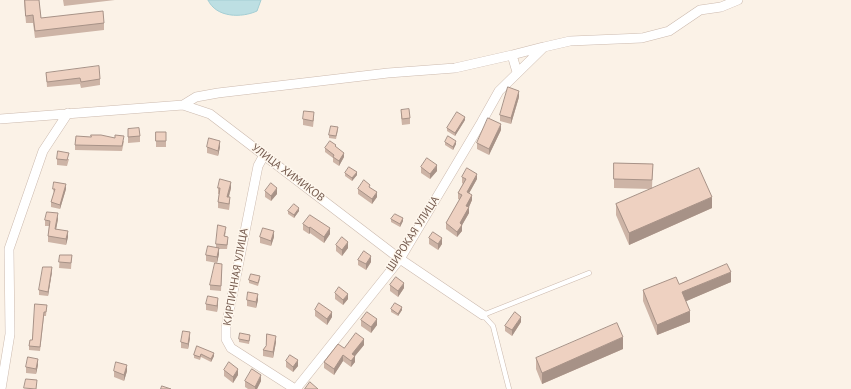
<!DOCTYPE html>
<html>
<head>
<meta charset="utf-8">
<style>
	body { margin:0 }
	canvas { display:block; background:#fbf2e7 }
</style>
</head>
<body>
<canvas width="851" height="389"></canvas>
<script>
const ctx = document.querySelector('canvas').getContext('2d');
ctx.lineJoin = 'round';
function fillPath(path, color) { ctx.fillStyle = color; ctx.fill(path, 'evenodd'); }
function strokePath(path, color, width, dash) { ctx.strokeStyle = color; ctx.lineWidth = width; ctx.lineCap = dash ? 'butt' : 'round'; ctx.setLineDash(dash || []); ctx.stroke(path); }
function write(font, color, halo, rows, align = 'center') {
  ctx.font = font + ' "PT Sans",sans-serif'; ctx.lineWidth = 3; ctx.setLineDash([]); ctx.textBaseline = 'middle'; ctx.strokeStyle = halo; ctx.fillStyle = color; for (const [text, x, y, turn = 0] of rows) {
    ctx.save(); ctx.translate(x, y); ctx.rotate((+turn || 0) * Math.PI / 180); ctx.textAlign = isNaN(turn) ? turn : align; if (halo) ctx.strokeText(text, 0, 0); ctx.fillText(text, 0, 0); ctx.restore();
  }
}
const water = new Path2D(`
	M208,0h53l-4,11c-15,7 -41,7 -49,-11z`);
const lane = new Path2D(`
	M509,389l-16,-63 -10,-11 106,-42`);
const street = new Path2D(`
	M512,55l31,-8
	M183,105l13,-8 22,-4 170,-20 67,-5 57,-13 5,17
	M0,119l183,-14 27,9 190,145 83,56
	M264,155l-6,11 -32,161v12l5,9 64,41
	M1,389l9,-55 -1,-85 34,-98 25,-38
	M296,389l104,-130 81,-136 18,-32 45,-44 26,-6 72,-3 27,-7 31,-21 21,-3 17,-7`);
const wall = new Path2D(`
	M24,0h15l2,18 63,5v7l-69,8 -2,-15h-7z
	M63,0h52l-51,6z
	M46,73l54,6v6l-19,3 -1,-4 -33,3z
	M519,97l-8,27 -11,-3v-6z
	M401,110l9,8v6l-8,1 -1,-9z
	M314,118l-1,9 -10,-2v-6z
	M465,120l-10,16 -8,-5v-3z
	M128,129l12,7v6l-12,1z
	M338,130l-2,9 -7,-1v-3z
	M501,130l-12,25 -12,-6v-6z
	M156,132h10v15h-10z
	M124,141l-2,10 -47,-1v-5z
	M445,142l11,2 -3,6 -8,-5z
	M207,147h13l-2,9 -11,-3z
	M336,147l8,10 -5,9 -6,-4v-4l-8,-6v-4z
	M57,159h12l-2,7 -10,-1z
	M614,163l39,1 -1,24 60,20 -83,37 -13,-30v-11l35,-15 -37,-1z
	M421,167l16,4 -7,8 -9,-6z
	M345,173l12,2 -5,6 -7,-5z
	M462,177l15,2 -8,14 3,7 -3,7v6l-7,12v6l-5,6 -11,-8v-6l14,-23 -2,-1v-6l5,-9 -1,-1z
	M218,188h13l-2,9 1,6 -1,7 -11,-2v-6l1,-8h-1z
	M53,189h13l-6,20 -9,-2v-5l3,-9z
	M358,189l19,8 -5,7 -14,-10z
	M265,191l12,3 -6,7 -6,-4z
	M288,211h11l-5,7 -6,-4z
	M58,219l-2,10 12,8 -2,8 -18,-3v-6l1,-10h-4v-6z
	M391,219l12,2 -3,6 -9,-5z
	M303,224l27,10 -6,9 -14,-10 -1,1 -6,-4z
	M226,231l-1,5 3,5 -1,8h-8v5l-2,9 -11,-2v-6l10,-8v-3z
	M260,237h14l-3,9 -11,-3z
	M429,238l13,6 -4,6 -9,-6z
	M336,245l12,3 -6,8 -6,-5z
	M60,255h12l-1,14 -12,-1z
	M358,260l13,2 -5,8 -8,-5z
	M222,269l-1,22 -11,-1v-5z
	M52,272l-4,24 -9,-1v-5z
	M260,279l-2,7 -9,-3v-3z
	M731,282l-45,19 4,21 -33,13 -14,-34v-11l36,-6z
	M390,285l14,3 -6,9 -8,-6z
	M335,293l13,6 -5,6 -8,-6z
	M247,300h11l-2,8 -9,-2z
	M206,304h12l-1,8 -11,-2z
	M47,305l-1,11h-2l-4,35 -11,-1v-4l3,-6z
	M391,309l11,1 -4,6 -7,-4z
	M315,310l17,7 -5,8 -12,-9z
	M361,320l16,5 -6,8 -10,-7z
	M521,322l-9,14 -7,-5v-5z
	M190,338l-2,11 -7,-1v-6z
	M250,338l-1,6 -10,-2v-3z
	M276,342l-3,16 -10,-2v-6l3,-4z
	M364,345l-9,11v6l-4,5 -8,-6 -9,14 -10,-7v-6l20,-14z
	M197,346l17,10 -3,6 -10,-5 -1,3 -6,-2v-3z
	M623,349l-81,35 -6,-15v-11z
	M286,361l12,5 -5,6 -7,-5z
	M38,365l-2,9 -10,-1v-6z
	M224,370l14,5 -5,8 -9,-7z
	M114,371h13l-3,10 -10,-4z
	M245,381h16l-4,8h-9l-3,-2z`);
const shadedWall = new Path2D(`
	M519,91v6l-8,27v-6z
	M465,117v3l-10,16v-3z
	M501,124v6l-12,25v-6z
	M220,141v6l-2,9v-5z
	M456,141v3l-3,6v-3z
	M344,153v4l-5,9v-5z
	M437,165v6l-7,8v-5z
	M357,172v3l-5,6v-3z
	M477,174v5l-10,18v-5z
	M231,182v6l-4,15v-6z
	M66,184v5l-6,20v-4z
	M277,188v6l-6,7v-5z
	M377,192v5l-5,7v-5z
	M472,195v5l-3,7v6l-8,14 1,-2v6l-5,6v-5l3,-9 6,-17z
	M712,197v11l-83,37v-12z
	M299,208v3l-5,7v-3z
	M58,213v6l-3,16v-6z
	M403,218v3l-3,6v-3z
	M310,227v6l-1,1v-6z
	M330,228v6l-6,9v-6z
	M68,231v6l-2,8v-6z
	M274,231v6l-3,9v-5z
	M442,238v6l-4,6v-6z
	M348,242v6l-6,8v-6z
	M219,248v6l-2,9v-6z
	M371,256v6l-5,8v-6z
	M52,267v5l-4,24v-4z
	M731,272v10l-49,21v-11z
	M404,283v5l-6,9v-6z
	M258,294v6l-2,8v-6z
	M348,294v5l-5,6v-5z
	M218,298v6l-1,8v-6z
	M402,307v3l-4,6v-2z
	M690,311v11l-33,13v-10z
	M332,312v5l-5,8v-6z
	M521,317v5l-9,14v-6z
	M377,319v6l-6,8v-6z
	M190,332v6l-2,11v-5z
	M276,336v6l-3,16v-6z
	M623,337v12l-81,35v-11z
	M364,339v6l-9,11v6l-4,5 1,-13z
	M214,353v3l-3,6v-3z
	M343,355v6l-9,14v-6z
	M38,359v6l-2,9v-5z
	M298,360v6l-5,6v-5z
	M127,365v6l-3,10v-6z
	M238,369v6l-5,8v-6z
	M261,375v6l-4,8h-2v-2z`);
const building = new Path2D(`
	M25,0h14l2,18 62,-7 1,12 -69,8 -2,-16 -7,1z
	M99,66l1,13 -19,3 -1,-4 -33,4 -1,-9z
	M508,87l11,4 -8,27 -11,-3z
	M409,109l1,9 -8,1 -1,-9z
	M304,111l10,1 -1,9 -10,-2z
	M457,112l8,5 -10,16 -8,-5z
	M488,118l13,6 -12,25 -12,-6z
	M331,126l7,1 -2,9 -7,-1z
	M139,128l1,8 -12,1v-8z
	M156,132h10v9h-10z
	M91,135h10l14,3v-3l9,1 -2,10 -47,-1 1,-9 15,1z
	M448,136l8,5 -3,6 -8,-5z
	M209,138l11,3 -2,10 -11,-4z
	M330,141l6,4 -1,1 9,7 -5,8 -6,-4 1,-2 -9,-7z
	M58,151l11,2 -2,7 -10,-1z
	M427,158l10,7 -7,9 -9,-7z
	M614,163l39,1 -1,16 -38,-1z
	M349,167l8,5 -5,6 -7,-5z
	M467,168l10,6 -10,18 5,3 -6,11 3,1 -9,16 2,2 -5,7 -11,-9 16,-28 -4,-2 8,-14 -4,-2z
	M699,168l13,29 -83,36 -13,-29z
	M220,179l11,3 -4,15h3l-1,7 -11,-2 2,-14h-2z
	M364,180l6,5 -1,2 8,5 -5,7 -14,-10z
	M54,182l12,2 -6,21 -9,-3 4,-13h-2z
	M271,183l6,5 -6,8 -6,-5z
	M294,204l5,4 -5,7 -6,-4z
	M47,212l11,1 -3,16 13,2 -2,8 -18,-3 2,-15 -5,-1z
	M395,214l8,4 -3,6 -9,-5z
	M310,215l20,13 -6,9 -14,-10 -1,1 -6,-4z
	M218,225l8,2 -2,9 4,1 -1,8 -11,-1z
	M263,228l11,3 -3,10 -11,-4z
	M433,232l9,6 -4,6 -9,-6z
	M342,237l6,5 -6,8 -6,-5z
	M208,246l11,2 -2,9 -11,-2z
	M364,251l7,5 -5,8 -8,-4z
	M60,255h12l-1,8 -12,-1z
	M215,263l7,1 -1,22 -11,-1z
	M727,264l4,8 -49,20 8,19 -33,14 -14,-35 33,-13 3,7z
	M43,267h9l-4,25 -9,-2z
	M251,274l9,2 -2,7 -9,-3z
	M396,277l8,6 -6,8 -8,-6z
	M339,287l9,7 -5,6 -8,-7z
	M248,292l10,2 -2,8 -9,-2z
	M208,296l10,2 -1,8 -11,-2z
	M319,303l13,9 -5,7 -12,-9z
	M395,303l7,4 -4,7 -7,-5z
	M35,304l12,1 -1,7h-2l-4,35 -11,-1 1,-6h2z
	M367,312l10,7 -6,8 -10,-7z
	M515,312l6,5 -9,13 -7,-4z
	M617,323l6,14 -81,36 -6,-15z
	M183,331l7,1 -2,12 -7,-2z
	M240,333l10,2 -1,6 -10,-2z
	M356,333l8,6 -12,15 3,2 -4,5 -8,-6 -9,14 -10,-7 14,-18 6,4z
	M267,334l9,2 -3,16 -10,-2 3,-4z
	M197,346l17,7 -3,6 -10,-5 -1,3 -6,-2z
	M290,355l8,5 -5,7 -7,-6z
	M28,357l10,2 -2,10 -10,-2z
	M116,362l11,3 -3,10 -10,-4z
	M229,362l9,7 -5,8 -9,-7z
	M252,369l9,6 -6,12 -10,-6z
	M26,379l11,1 -1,9 -12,-1z
	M310,382l8,7h-13z
	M162,386l9,3h-10z`);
const streetNames = [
	["УЛИЦА ХИМИКОВ",288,173,37],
	["ШИРОКАЯ УЛИЦА",413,234,-57],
	["КИРПИЧНАЯ УЛИЦА",236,277,-80]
];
fillPath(water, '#bddfe3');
strokePath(water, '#a4ced4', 1);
strokePath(lane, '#ccbaae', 5.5);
strokePath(street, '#ccbaae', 10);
strokePath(lane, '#fff', 4.5);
strokePath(street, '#fff', 9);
fillPath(wall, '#cdb4a6');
fillPath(shadedWall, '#a79287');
fillPath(building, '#eed1c1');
strokePath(building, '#a79287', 1);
write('11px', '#73594d', '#fef7ed', streetNames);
</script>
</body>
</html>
